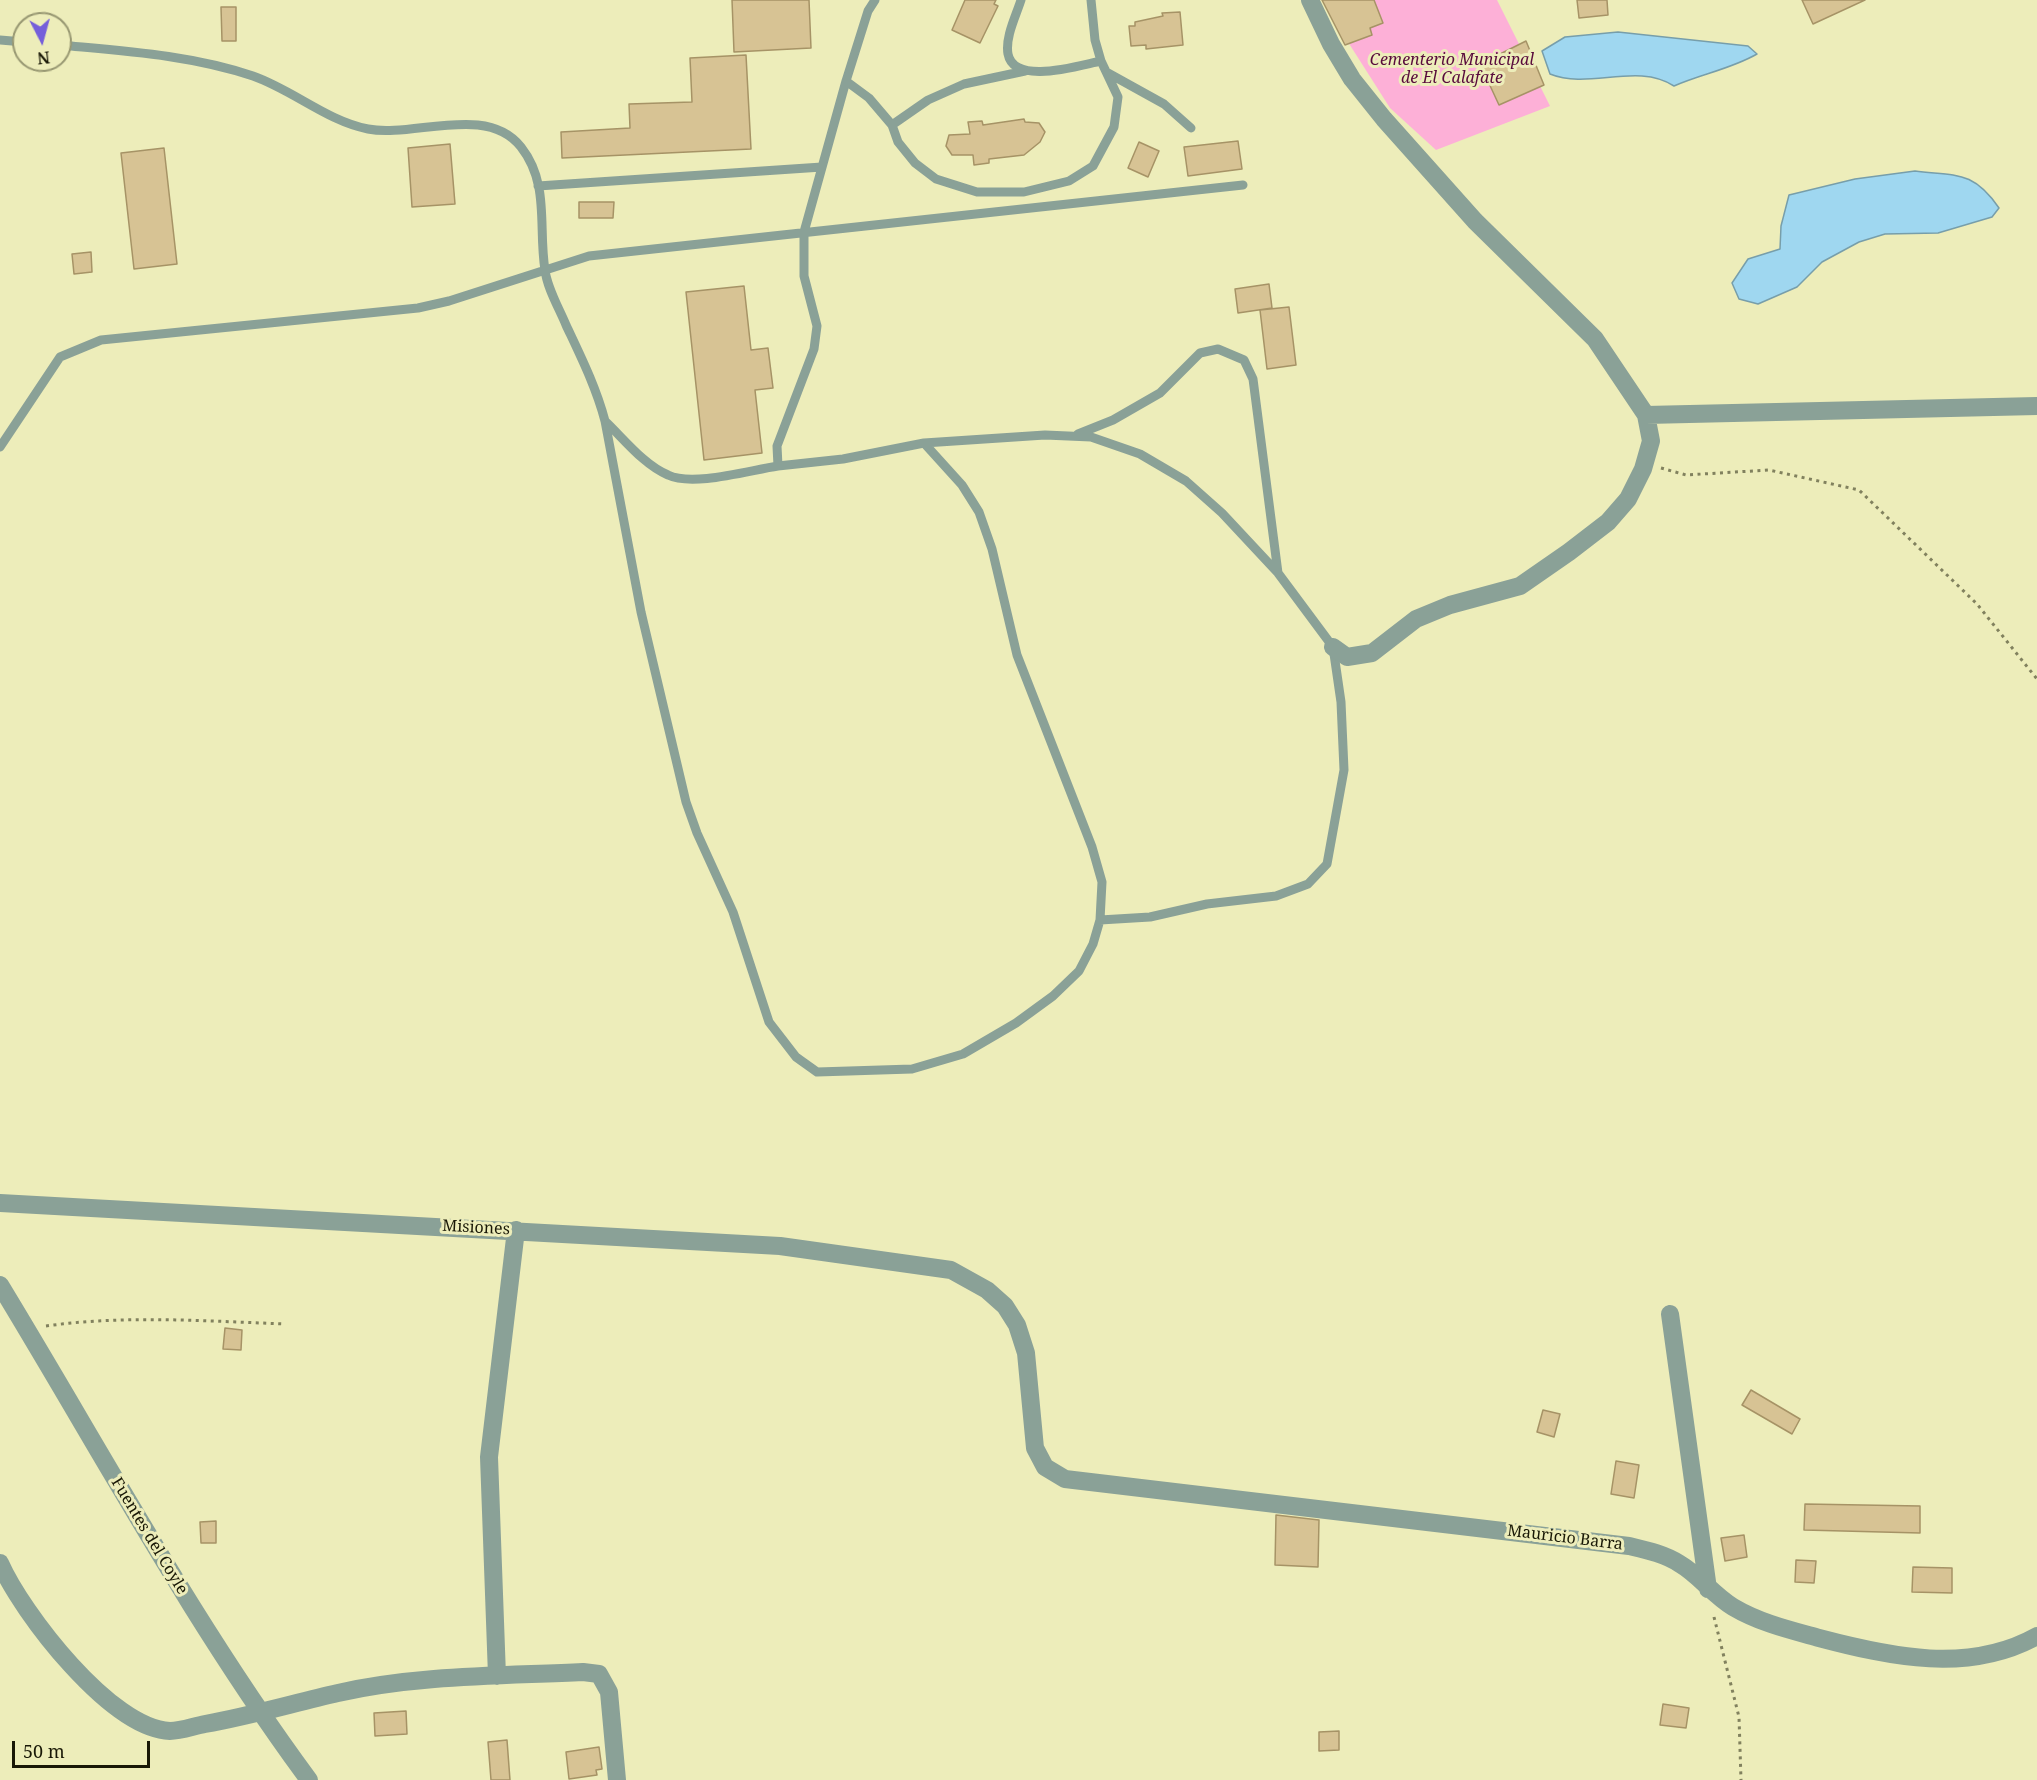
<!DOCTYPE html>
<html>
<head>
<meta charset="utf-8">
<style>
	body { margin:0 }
	#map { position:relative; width:2037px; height:1780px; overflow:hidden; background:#ededba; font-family:"Noto Serif",serif }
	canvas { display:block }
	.north { position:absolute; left:12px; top:12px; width:60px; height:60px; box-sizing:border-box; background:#ededba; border:2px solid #989872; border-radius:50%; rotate:174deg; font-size:16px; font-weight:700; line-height:24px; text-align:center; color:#191806 }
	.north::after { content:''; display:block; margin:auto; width:21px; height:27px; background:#755fda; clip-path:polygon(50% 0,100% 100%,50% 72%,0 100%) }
	.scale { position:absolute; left:12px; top:1741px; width:138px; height:27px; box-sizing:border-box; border:3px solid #191806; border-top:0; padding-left:8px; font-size:18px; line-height:21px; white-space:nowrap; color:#191806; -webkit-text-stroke:4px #ededba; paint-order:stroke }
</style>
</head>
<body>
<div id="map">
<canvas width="2037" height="1780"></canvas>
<div class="north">N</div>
<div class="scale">50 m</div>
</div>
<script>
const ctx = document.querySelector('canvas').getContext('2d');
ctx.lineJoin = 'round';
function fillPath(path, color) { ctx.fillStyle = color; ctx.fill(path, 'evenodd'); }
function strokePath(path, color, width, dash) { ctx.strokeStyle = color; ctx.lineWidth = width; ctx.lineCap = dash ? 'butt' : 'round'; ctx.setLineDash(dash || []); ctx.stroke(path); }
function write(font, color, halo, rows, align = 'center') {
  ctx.font = font + ' "Noto Serif",serif'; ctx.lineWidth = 6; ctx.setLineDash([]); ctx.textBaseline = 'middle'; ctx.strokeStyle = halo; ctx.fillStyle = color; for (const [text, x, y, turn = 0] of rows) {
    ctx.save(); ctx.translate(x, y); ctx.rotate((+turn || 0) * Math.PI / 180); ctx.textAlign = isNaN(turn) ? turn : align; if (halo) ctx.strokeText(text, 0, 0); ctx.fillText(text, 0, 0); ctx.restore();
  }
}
const green = new Path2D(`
	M1327,0h170l53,106 -114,44 -46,-42 -49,-77z`);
const water = new Path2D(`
	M1618,32l130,14 9,8c-26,15 -56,20 -83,32 -37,-24 -85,4 -124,-12l-8,-23 23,-14z
	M1915,171c41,5 58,-1 84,37l-7,9 -54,16 -53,1 -26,8 -37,20 -25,25 -39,17 -19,-5 -7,-16 16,-24 32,-10 1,-23 8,-31 66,-16z`);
const building = new Path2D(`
	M732,0h77l2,48 -77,4z
	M965,0h31l-2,4 4,2 -18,37 -28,-13z
	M1322,0h52l9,23 -13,5 2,7 -27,10z
	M1577,0h30l1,15 -29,3z
	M1802,0h63l-52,24z
	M221,7h15v34h-14z
	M1180,12l3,33 -37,4v-4l-15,1 -2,-20h6v-4l28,-6 -1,-3z
	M1526,41l18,44 -45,20 -19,-41z
	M746,55l5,94 -189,9 -1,-26 69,-4 -1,-24 63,-2 -2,-44z
	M1024,119l1,3 14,1 6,9 -5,10 -16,13 -35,4v4l-15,2 -1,-10h-21l-6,-9 3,-11 21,-1 -2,-12 14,-1 1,4z
	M1238,141l4,28 -54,7 -4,-29z
	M1139,142l20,9 -11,26 -20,-9z
	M450,144l5,60 -43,3 -4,-59z
	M164,148l13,116 -43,5 -13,-116z
	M579,202h35l-1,16h-34z
	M91,252l1,20 -18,2 -2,-20z
	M1269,284l3,24 -34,5 -3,-24z
	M744,286l7,64 17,-2 5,40 -18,2 7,63 -58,7 -18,-168z
	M1289,307l7,58 -29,4 -7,-59z
	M225,1328l17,2 -1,20 -18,-1z
	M1751,1390l49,29 -8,15 -50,-29z
	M1543,1410l17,4 -6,23 -17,-5z
	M1616,1461l23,4 -5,33 -23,-4z
	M1805,1504l115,2v27l-116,-3z
	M1276,1515l43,5 -1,47 -43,-2z
	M216,1521v22h-15l-1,-21z
	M1744,1535l3,22 -22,4 -4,-23z
	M1796,1560l20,1 -2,22 -19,-1z
	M1913,1567l39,1v25l-40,-1z
	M1663,1704l26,4 -3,20 -26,-3z
	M406,1711l1,23 -32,2 -1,-23z
	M1339,1731v19l-20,1v-19z
	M507,1740l3,40h-19l-3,-38z
	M599,1747l3,22 -6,1 1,5 -28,4 -3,-27z`);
const path = new Path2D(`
	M1661,468l25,7 83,-5 90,20 118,114 60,75
	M46,1326c79,-11 160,-5 239,-2
	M1714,1617l25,100 2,63`);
const lane = new Path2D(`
	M875,0l-7,11 -22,70 -42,151v44l13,50 -3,23 -37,97 1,20 65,-7 81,-16 121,-8 46,2 49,17 46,27 36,32 56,60 55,74 8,55 3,68 -17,94 -19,20 -32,12 -69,8 -57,13 -50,3
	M1021,0c-5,16 -16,37 -13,54 6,32 72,11 93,7l-6,-21 -4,-40
	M0,40l24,2
	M60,45c64,6 131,10 193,31 40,14 74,45 115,53 45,9 119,-26 153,18 29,37 17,80 24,123 2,18 14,38 21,55 15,32 30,62 39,96l36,191 45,190 11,31 36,79 36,110 27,35 21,15 95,-3 51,-15 53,-31 37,-27 26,-25 14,-27 7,-24 2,-38 -10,-35 -75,-192 -25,-106 -13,-37 -17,-27 -38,-42
	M1108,73l56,31 27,24
	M846,81l23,17 23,27 6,17 17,21 21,16 41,13h47l45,-11 24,-15 21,-39 4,-30 -17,-36
	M892,125l36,-25 36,-16 61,-13
	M538,186l284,-19
	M605,421c19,18 39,44 63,54 25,12 82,-5 110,-9
	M1078,434l35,-14 47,-27 40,-40 18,-4 26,11 9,19 25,194
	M0,447l60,-90 41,-17 317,-32 31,-7 140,-45 654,-71`);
const street = new Path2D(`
	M1310,0l21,44 21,35 32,40 91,102 120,118 51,76 5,26 -8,28 -15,30 -20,23 -39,30 -49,34 -70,19 -34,14 -44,34 -25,4 -14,-10
	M1646,415l391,-9
	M0,1203l780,43 171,24 36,20 18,16 12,19 9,28 9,95 10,19 20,12 564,67c17,4 36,8 51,18 19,11 33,31 53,43 27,16 57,23 86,31 72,19 150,36 218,-2
	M0,1285c101,166 193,338 309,495
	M1670,1314l38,275
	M0,1563c22,50 111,166 170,168 11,0 24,-5 35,-7 45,-8 89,-21 133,-31 80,-18 164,-17 245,-21l16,2 10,18 8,88
	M497,1676l-8,-219 27,-227`);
const parkNames = [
	["Cementerio Municipal",1452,60],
	["de El Calafate",1452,78]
];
const streetNames = [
	["Misiones",476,1228,3],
	["Fuentes del Coyle",149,1536,59],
	["Mauricio Barra",1565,1538,7]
];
fillPath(green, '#fdb0d7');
fillPath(water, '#9fd7f0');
strokePath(water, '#779eaa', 1.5);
fillPath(building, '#d7c394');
strokePath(building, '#a69366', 1.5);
strokePath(path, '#81815e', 3, [3, 4.5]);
strokePath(lane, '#8aa197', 9);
strokePath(street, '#8aa197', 18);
write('italic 16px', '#580a3c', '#ededba', parkNames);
write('16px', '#191806', '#ededba', streetNames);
</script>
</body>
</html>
